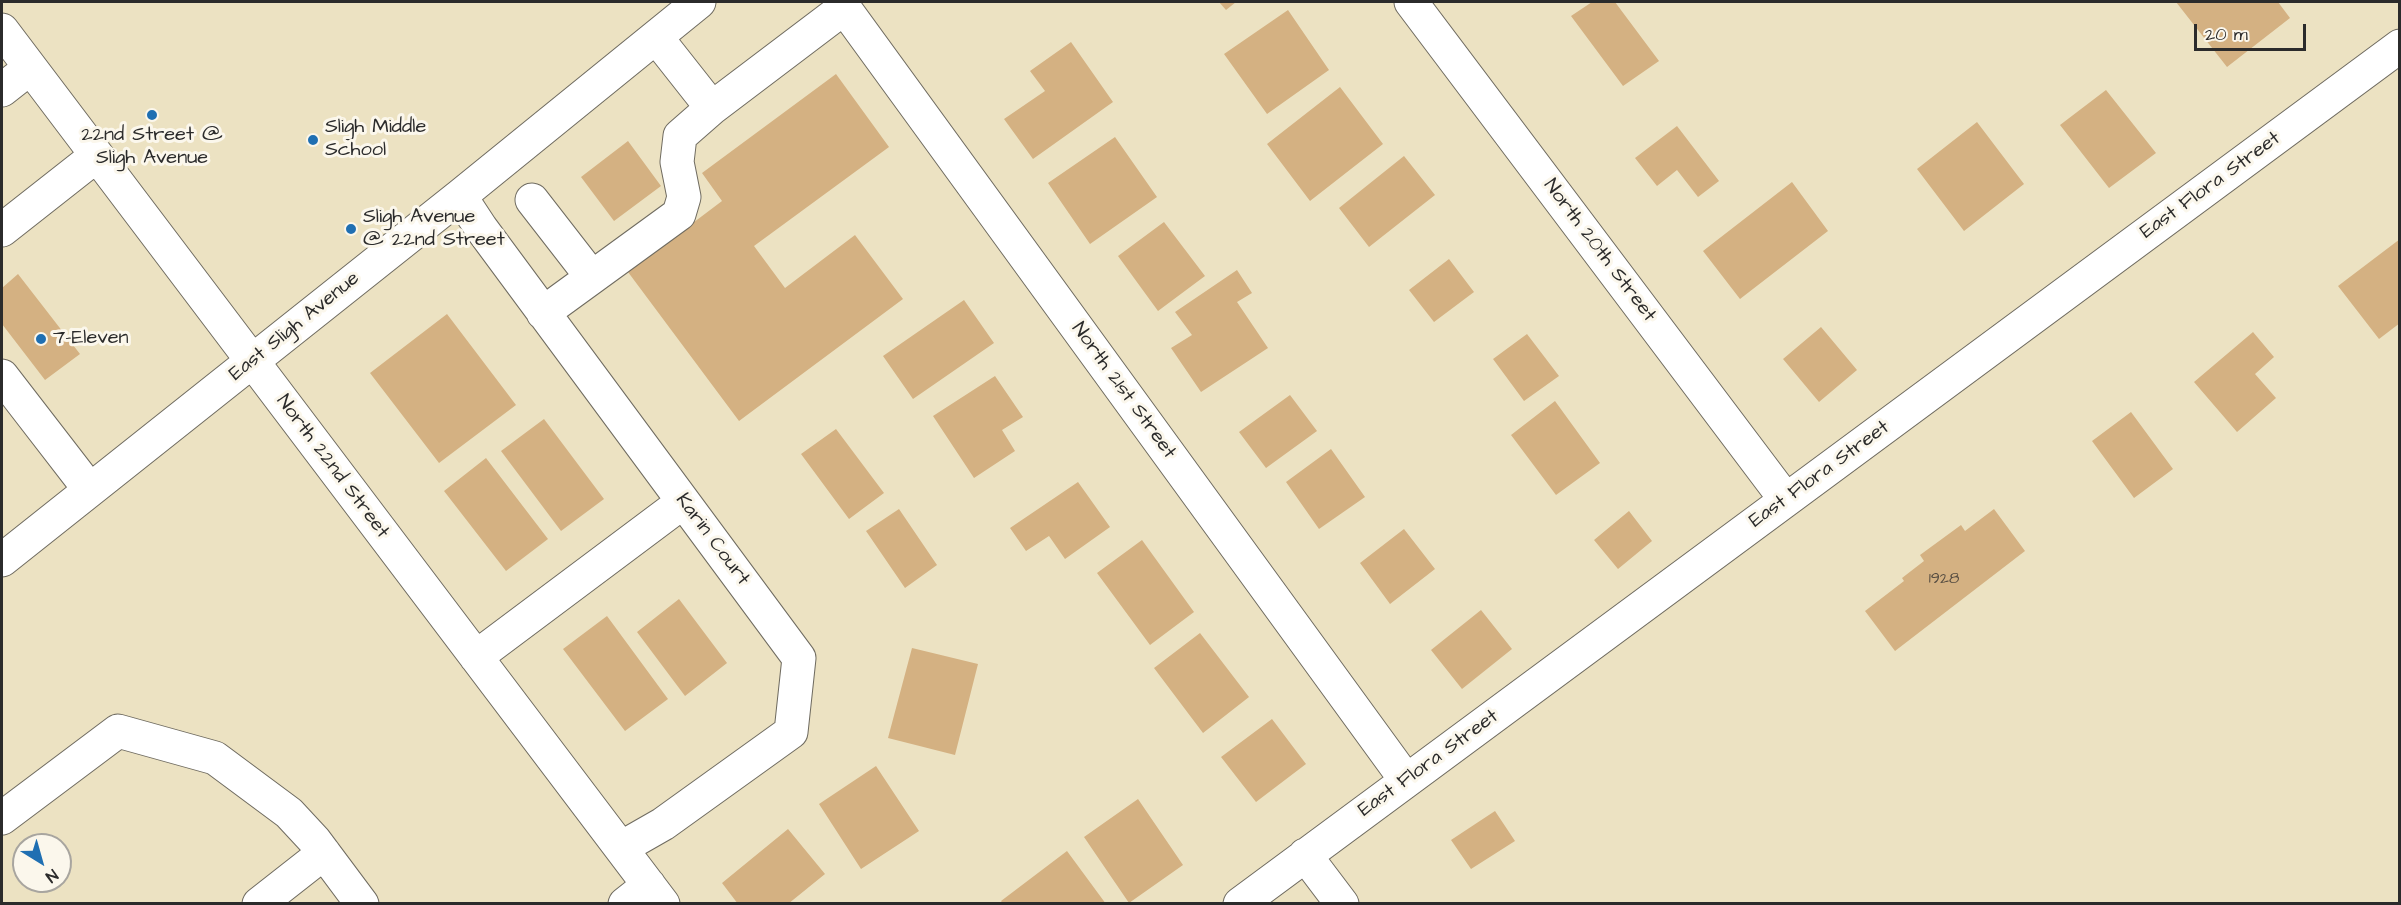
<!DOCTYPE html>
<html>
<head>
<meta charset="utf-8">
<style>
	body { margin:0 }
	#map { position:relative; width:2401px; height:905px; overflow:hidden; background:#ece2c2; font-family:"Architects Daughter",sans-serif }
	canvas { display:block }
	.frame { position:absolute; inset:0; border:3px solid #2b2b2b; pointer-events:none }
	.north { position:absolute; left:12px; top:833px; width:60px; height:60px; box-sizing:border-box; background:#fbf7ec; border:2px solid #a8a59f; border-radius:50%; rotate:143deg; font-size:16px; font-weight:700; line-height:24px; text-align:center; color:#2b2b2b }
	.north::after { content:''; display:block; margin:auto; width:21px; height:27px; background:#1f6fb2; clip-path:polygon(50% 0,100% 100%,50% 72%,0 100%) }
	.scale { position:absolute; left:2194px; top:24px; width:112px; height:27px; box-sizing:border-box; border:3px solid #2b2b2b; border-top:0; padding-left:8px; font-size:18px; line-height:21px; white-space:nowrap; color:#2b2b2b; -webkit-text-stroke:4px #fbf7ec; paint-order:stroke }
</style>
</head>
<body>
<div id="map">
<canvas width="2401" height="905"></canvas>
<div class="frame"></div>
<div class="north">N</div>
<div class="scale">20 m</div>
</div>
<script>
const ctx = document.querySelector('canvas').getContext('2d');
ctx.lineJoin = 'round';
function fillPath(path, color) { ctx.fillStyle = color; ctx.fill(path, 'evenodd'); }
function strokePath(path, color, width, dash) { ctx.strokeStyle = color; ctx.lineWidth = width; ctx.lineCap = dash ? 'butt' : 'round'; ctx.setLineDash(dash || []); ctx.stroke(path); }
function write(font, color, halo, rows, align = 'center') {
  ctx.font = font + ' "Architects Daughter",sans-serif'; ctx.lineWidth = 6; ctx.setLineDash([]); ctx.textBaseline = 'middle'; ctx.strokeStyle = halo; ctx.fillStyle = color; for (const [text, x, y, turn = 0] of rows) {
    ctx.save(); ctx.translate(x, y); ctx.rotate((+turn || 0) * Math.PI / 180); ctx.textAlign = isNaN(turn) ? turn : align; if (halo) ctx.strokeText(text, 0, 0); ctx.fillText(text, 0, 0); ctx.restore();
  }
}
const building = new Path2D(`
	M1219,2h17l-10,8z
	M1592,2h23l44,59 -36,25 -52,-70z
	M2176,2h102l12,16 -63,49z
	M1288,10l41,60 -62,44 -43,-60z
	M1071,42l42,60 -80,57 -29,-40 41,-28 -15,-20z
	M836,74l53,73 -135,99 31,42 70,-53 48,64 -164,122 -111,-149 94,-71 -20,-28z
	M1340,87l43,57 -73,57 -43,-57z
	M2106,90l50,63 -47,35 -49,-63z
	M1977,122l47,62 -60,47 -47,-62z
	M1677,126l42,55 -21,16 -21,-27 -20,16 -22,-28z
	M1115,137l42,60 -67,47 -42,-61z
	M628,141l33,45 -47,35 -33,-44z
	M1404,156l31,39 -66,52 -30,-39z
	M1792,182l36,49 -88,68 -37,-48z
	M1164,222l41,54 -47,35 -40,-55z
	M2400,239v84l-21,16 -41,-53z
	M1449,259l25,33 -40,30 -25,-32z
	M1237,270l15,23 -15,9 31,46 -67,44 -30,-44 21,-13 -17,-23z
	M18,274l62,80 -35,26 -43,-56v-36z
	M964,300l30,43 -81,56 -30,-43z
	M447,314l69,91 -77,58 -69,-90z
	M1821,327l36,43 -38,32 -36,-43z
	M2253,332l21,25 -19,17 21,24 -39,34 -43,-50z
	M1527,334l32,42 -35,25 -31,-42z
	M995,376l28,41 -21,13 13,21 -41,27 -41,-62z
	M1290,395l27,36 -51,37 -27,-36z
	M1555,401l45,62 -44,32 -45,-60z
	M2131,412l42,57 -39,29 -42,-57z
	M544,419l60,80 -43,32 -60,-80z
	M836,429l48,64 -35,26 -48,-65z
	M1331,449l34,48 -46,32 -33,-47z
	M486,458l62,81 -42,32 -62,-80z
	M1078,482l32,45 -45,32 -16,-23 -23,15 -16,-23z
	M899,509l38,56 -32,23 -39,-57z
	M1994,509l31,42 -130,100 -30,-40 39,-30 -2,-3 22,-17 -4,-6 41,-30 4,6z
	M1629,511l23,30 -34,28 -24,-29z
	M1404,529l31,40 -45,35 -30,-41z
	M1142,540l52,72 -44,33 -53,-72z
	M679,599l48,64 -42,33 -48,-64z
	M1481,610l31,39 -50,40 -31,-39z
	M607,616l61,83 -43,32 -62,-82z
	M1200,633l49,64 -46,36 -49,-65z
	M912,648l66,16 -23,91 -67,-17z
	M1272,719l34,45 -50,38 -35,-45z
	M876,766l43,65 -58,38 -42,-65z
	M1138,799l45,66 -54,38 -45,-66z
	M1495,811l20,30 -44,28 -20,-29z
	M788,829l37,45 -37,30h-50l-16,-21z
	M1067,851l39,53h-103l-2,-3z`);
const minor = new Path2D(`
	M840,2l566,778
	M1411,2l375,498
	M2,30l661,874
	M656,37l56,71
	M2,90l28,-22
	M460,196l21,32 318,430 -8,74 -128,92 -42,24
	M532,200l59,76
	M2,230l94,-74
	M543,313l136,-99 5,-17 -7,-35 3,-26 32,-28 132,-100
	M2,376l88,114
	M2,560l458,-364 239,-194
	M476,657l207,-155
	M2,818l116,-87 97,27 74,55 26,28 47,63
	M1305,855l37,49
	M259,904l65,-51
	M625,904l24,-19
	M1240,904l1160,-858`);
const markers = [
	[152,115,6,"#1f6fb2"],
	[313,140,6,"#1f6fb2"],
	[351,229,6,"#1f6fb2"],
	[41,339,6,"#1f6fb2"]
];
const numberNames = [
	["1928",1944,580]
];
const poiNames = [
	["Sligh Middle",325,128],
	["School",325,151],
	["22nd Street @",152,136,"center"],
	["Sligh Avenue",152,159,"center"],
	["Sligh Avenue",363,218],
	["@ 22nd Street",363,241],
	["7-Eleven",53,339]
];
const streetNames = [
	["East Flora Street",2211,186,-36],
	["North 20th Street",1599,251,53],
	["East Sligh Avenue",295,327,-39],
	["North 21st Street",1123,391,54],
	["North 22nd Street",332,467,53],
	["East Flora Street",1820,475,-36],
	["Karin Court",712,540,53],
	["East Flora Street",1429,764,-36]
];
fillPath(building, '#d4b182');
strokePath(minor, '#6f6b60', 35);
strokePath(minor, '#fff', 33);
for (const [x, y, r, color] of markers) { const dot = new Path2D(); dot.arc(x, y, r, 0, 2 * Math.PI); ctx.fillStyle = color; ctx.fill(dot); strokePath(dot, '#fbf7ec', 2); }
write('16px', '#554c41', null, numberNames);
write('20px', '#2b2b2b', '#fbf7ec', poiNames, 'left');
write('20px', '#2b2b2b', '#fbf7ec', streetNames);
</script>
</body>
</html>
